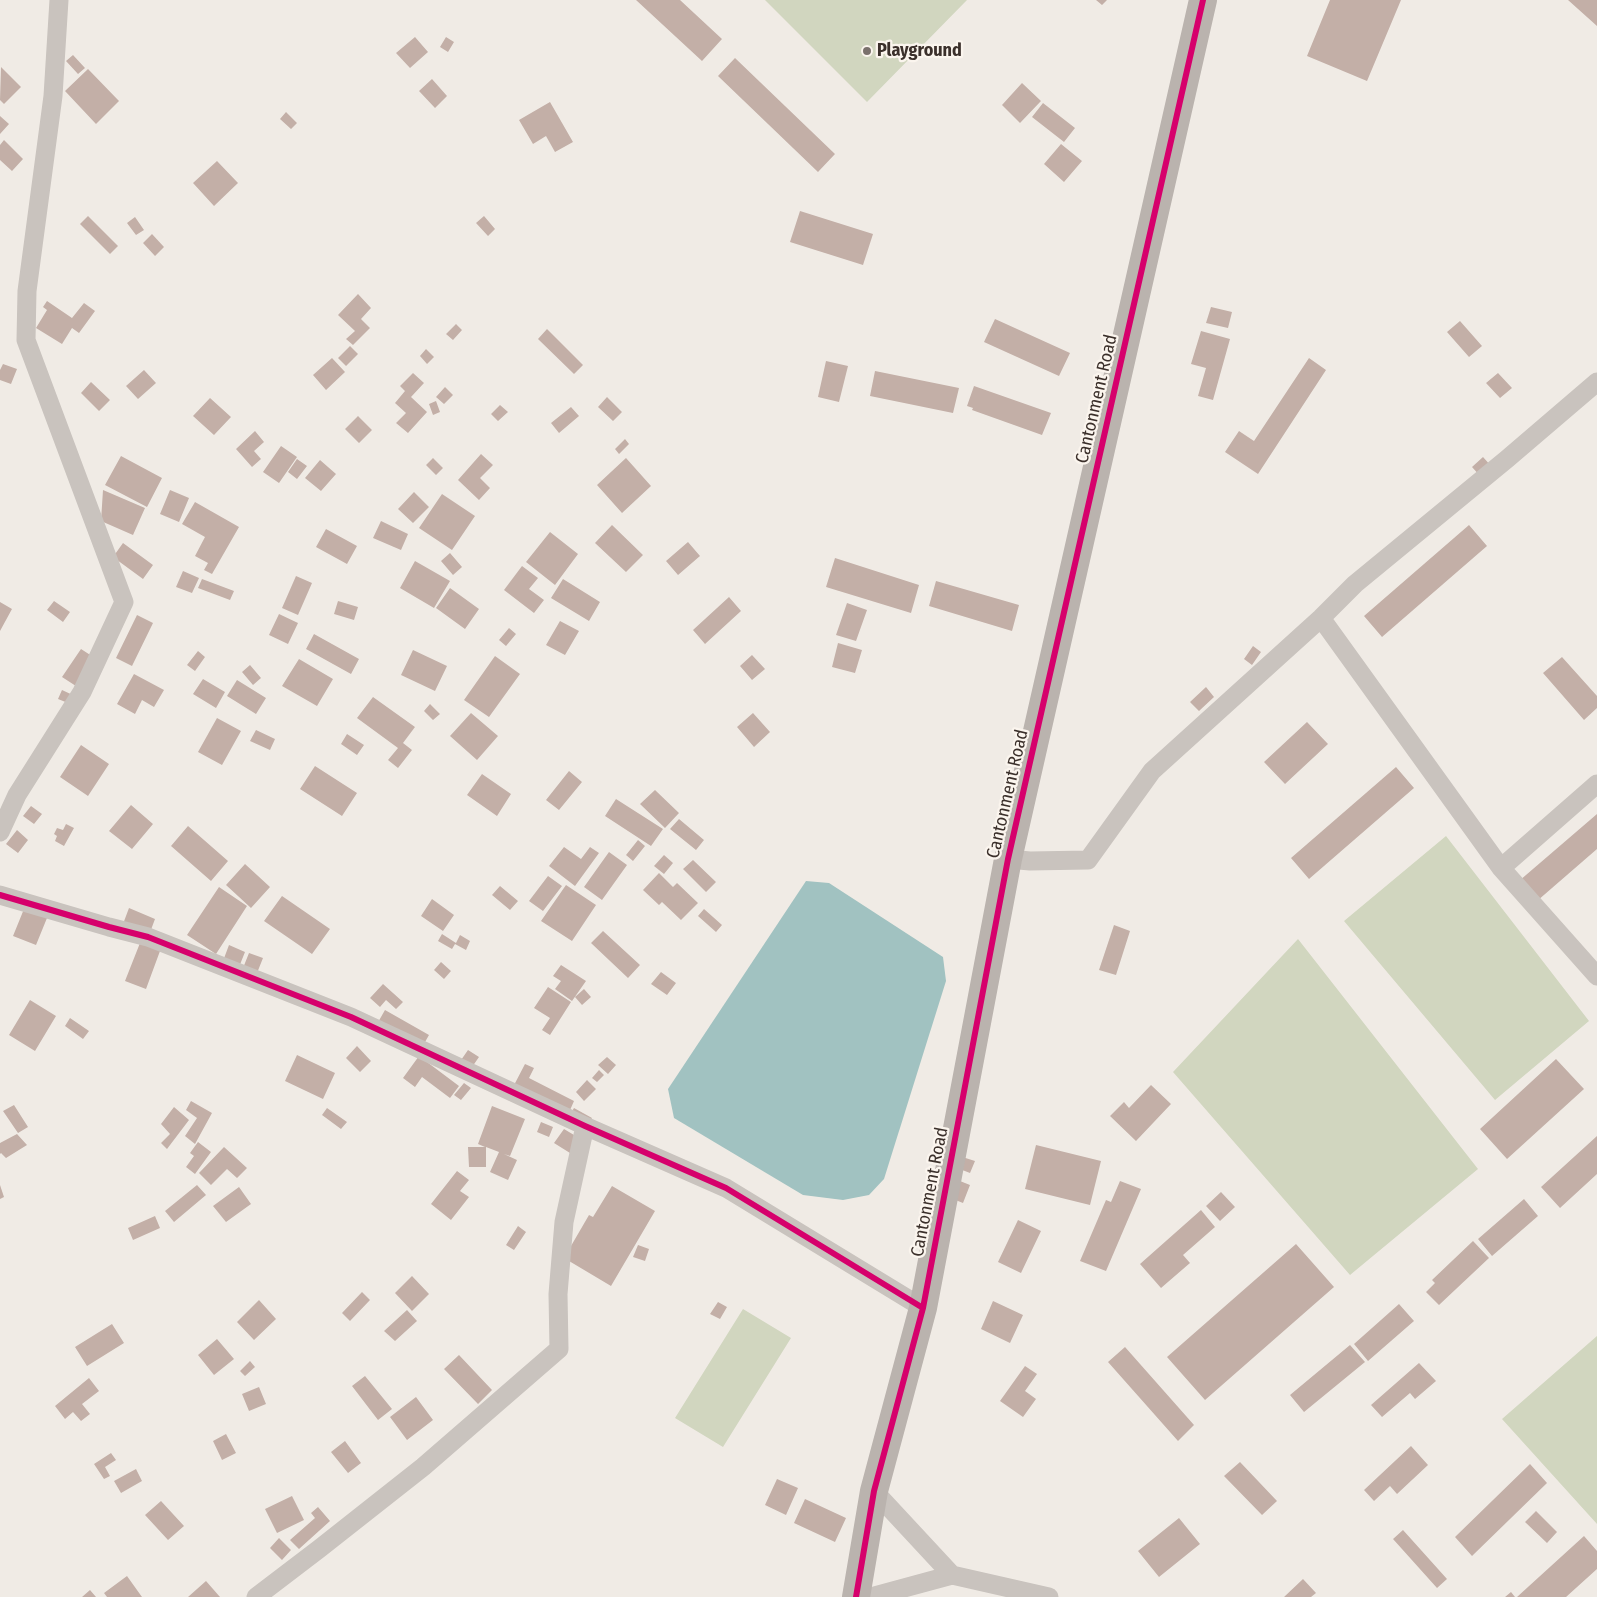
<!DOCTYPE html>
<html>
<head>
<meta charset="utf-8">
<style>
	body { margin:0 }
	canvas { display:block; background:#f0ebe5 }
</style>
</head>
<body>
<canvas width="1597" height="1597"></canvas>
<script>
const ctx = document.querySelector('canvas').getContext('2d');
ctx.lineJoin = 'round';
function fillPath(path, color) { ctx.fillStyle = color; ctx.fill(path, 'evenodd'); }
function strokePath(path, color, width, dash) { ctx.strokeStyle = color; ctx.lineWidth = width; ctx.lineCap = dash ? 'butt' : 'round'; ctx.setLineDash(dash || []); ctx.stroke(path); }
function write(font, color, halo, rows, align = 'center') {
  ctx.font = font + ' "Fira Sans Condensed",sans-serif'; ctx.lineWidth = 4.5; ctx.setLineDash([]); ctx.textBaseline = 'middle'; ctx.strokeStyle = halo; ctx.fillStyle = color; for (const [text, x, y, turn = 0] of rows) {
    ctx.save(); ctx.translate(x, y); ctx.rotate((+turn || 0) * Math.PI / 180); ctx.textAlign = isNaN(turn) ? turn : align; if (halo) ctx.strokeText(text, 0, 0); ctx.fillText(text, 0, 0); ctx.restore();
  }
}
const green = new Path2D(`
	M765,0h202l-100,102z
	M1446,836l143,185 -94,79 -151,-179z
	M1298,939l180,230 -128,106 -177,-203z
	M743,1309l48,29 -68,109 -48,-29z
	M1597,1336v188l-95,-105z`);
const water = new Path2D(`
	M806,881l23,2 114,74 3,24 -62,198 -15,16 -26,5 -40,-5 -129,-77 -6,-29z`);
const building = new Path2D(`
	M636,0h44l42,39 -20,22z
	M1096,0h11l-5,5z
	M1330,0h71l-34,81 -60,-25z
	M1568,0h29v26z
	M415,37l13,15 -18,16 -14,-15z
	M446,37l8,5 -6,10 -8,-5z
	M73,55l12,13 -7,6 -12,-13z
	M735,58l100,96 -17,18 -100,-96z
	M1,67l20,20 -17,17 -4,-4z
	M88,69l31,32 -23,23 -31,-33z
	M432,79l15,17 -12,12 -16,-17z
	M1022,83l19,18 -21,22 -18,-18z
	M550,102l23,40 -18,10 -9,-16 -13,8 -14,-24z
	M1043,103l32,25 -11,14 -32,-25z
	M286,112l11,11 -6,6 -11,-10z
	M0,116l9,8 -9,10z
	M4,140l19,19 -11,12 -12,-11v-15z
	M1061,144l21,17 -18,21 -20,-18z
	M217,161l21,22 -24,23 -21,-23z
	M800,211l73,23 -10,31 -73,-23z
	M88,216l30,30 -8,8 -30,-30z
	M484,216l11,13 -7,7 -12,-13z
	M135,217l9,13 -8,5 -9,-12z
	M152,234l12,13 -9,9 -12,-13z
	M358,294l13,14 -10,11 9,9 -17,17 -7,-6 9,-8 -17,-16z
	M47,301l25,17 12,-15 11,8 -16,22 -7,-5 -10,16 -26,-16 11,-18 -4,-3z
	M1211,307l21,5 -4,16 -22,-5z
	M995,319l75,34 -11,23 -75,-34z
	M1460,321l22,25 -13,11 -22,-25z
	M456,324l6,6 -9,10 -7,-6z
	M547,329l36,36 -9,9 -36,-35z
	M1201,331l29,8 -17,61 -15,-4 8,-28 -15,-4z
	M350,346l8,8 -12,12 -8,-8z
	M426,349l8,8 -7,7 -7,-8z
	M332,358l13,14 -19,18 -13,-15z
	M1309,358l17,12 -68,104 -33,-22 14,-21 15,10z
	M826,361l22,5 -9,36 -21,-5z
	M3,364l14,5 -6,15 -11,-4v-10z
	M144,370l12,13 -18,16 -12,-13z
	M875,371l84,17 -6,25 -83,-17z
	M413,373l11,10 -13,14 16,15 -19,21 -12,-10 10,-10 -11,-10 10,-12 -5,-5z
	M1498,373l14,15 -12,10 -14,-15z
	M91,382l19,18 -11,11 -18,-18z
	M974,386l77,27 -9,22 -70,-25 1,-2 -6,-2z
	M445,387l8,8 -9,9 -8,-7z
	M607,397l15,15 -9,9 -15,-14z
	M210,398l21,19 -17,18 -21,-19z
	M436,401l4,11 -7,3 -4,-11z
	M500,405l8,7 -10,9 -7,-7z
	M571,407l8,9 -20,17 -8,-10z
	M358,416l14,14 -13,13 -14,-14z
	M255,431l9,11 -10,9 7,8 -9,8 -16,-18z
	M625,439l4,5 -10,10 -4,-5z
	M281,446l16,11 -18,26 -16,-11z
	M481,454l12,11 -13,13 10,10 -11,12 -21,-20z
	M121,456l41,22 -15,29 -42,-22z
	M1483,457l9,10 -11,10 -9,-10z
	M433,458l10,10 -7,7 -10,-10z
	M626,458l25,28 -29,27 -25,-28z
	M297,459l10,7 -10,13 -9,-7z
	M320,460l16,14 -15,17 -16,-13z
	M103,490l42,18 -12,27 -32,-14z
	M170,490l19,8 -10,24 -19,-8z
	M414,492l15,15 -16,16 -15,-14z
	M442,494l33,22 -23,34 -33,-22z
	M195,502l44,25 -27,47 -8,-4 4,-7 -13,-7 10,-19 -23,-13z
	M381,521l27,13 -7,16 -28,-12z
	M612,525l31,30 -17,17 -31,-29z
	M1469,525l18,21 -105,91 -18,-21z
	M326,529l31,17 -10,18 -31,-17z
	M550,532l28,22 -23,31 -29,-23z
	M688,542l12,14 -22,19 -12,-14z
	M123,543l30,22 -10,14 -30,-22z
	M450,553l12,14 -9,8 -12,-14z
	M835,558l84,27 -8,28 -85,-26z
	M415,561l35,20 -16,27 -34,-20z
	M522,566l16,12 -9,11 15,11 -10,13 -30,-23z
	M183,571l16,7 -7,15 -16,-6z
	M296,576l16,7 -14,32 -16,-7z
	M202,579l32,12 -4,9 -32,-12z
	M563,579l37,23 -11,19 -38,-23z
	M936,581l83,24 -7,26 -83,-25z
	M450,588l29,21 -14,20 -29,-21z
	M729,597l12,14 -36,33 -12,-14z
	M54,601l16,11 -7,10 -16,-12z
	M338,601l20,6 -4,13 -20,-6z
	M0,602l12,7 -12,22z
	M847,603l20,7 -11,31 -20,-6z
	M279,614l19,9 -10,21 -19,-9z
	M137,615l16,8 -21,43 -16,-8z
	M560,621l19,10 -14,24 -19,-10z
	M509,628l7,6 -10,12 -7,-6z
	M314,634l45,25 -8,15 -45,-25z
	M838,643l24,7 -7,23 -23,-6z
	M1253,646l8,6 -9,13 -8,-6z
	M81,649l17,11 -19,28 -17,-11z
	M413,650l34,16 -12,25 -34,-16z
	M198,651l7,6 -10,14 -8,-6z
	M752,655l13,14 -13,11 -12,-14z
	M495,656l25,18 -31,43 -25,-17z
	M1562,657l35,39v12l-13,12 -41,-47z
	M299,659l34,20 -16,27 -35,-20z
	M250,665l11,13 -8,7 -11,-13z
	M134,674l30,16 -10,17 -12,-7 -7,14 -18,-10z
	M203,679l22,13 -9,16 -23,-14z
	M237,680l29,18 -10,16 -29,-18z
	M1206,687l8,10 -15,14 -9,-9z
	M62,690l15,7 -4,8 -15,-6z
	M373,697l42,30 -12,16 9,7 -14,18 -10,-8 10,-12 -41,-30z
	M430,704l10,10 -7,6 -9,-9z
	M471,713l27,23 -21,24 -27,-24z
	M753,713l17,19 -16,15 -17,-20z
	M217,718l24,13 -19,34 -24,-13z
	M1307,722l21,22 -43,40 -21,-22z
	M256,730l19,9 -5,11 -20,-9z
	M347,734l17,11 -7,10 -16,-11z
	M81,745l28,19 -21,32 -28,-19z
	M315,766l42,27 -15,23 -42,-27z
	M1396,767l18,21 -105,91 -18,-21z
	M569,771l13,11 -23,28 -13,-10z
	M482,774l29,20 -14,22 -30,-21z
	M655,790l24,23 -14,15 -25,-24z
	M616,799l47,30 -12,17 -46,-30z
	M131,805l22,19 -21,25 -23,-18z
	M31,806l11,8 -8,10 -11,-8z
	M1597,814v35l-60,52 -18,-20z
	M679,819l25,21 -8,10 -26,-21z
	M66,824l8,4 -10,18 -9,-5 2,-5 -3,-2 3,-6 6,2z
	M188,826l40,35 -17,20 -40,-35z
	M17,830l11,10 -10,13 -12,-9z
	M638,840l7,6 -12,15 -7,-6z
	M564,847l17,12 9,-12 9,6 -24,33 -26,-20z
	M609,852l18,13 -25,35 -18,-13z
	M664,855l9,8 -9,11 -10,-8z
	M693,860l23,22 -10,10 -23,-23z
	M245,864l25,23 -19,21 -25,-23z
	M659,873l14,14 4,-4 21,20 -17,17 -19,-18 -3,3 -16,-15z
	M548,876l14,10 -19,25 -14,-10z
	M566,885l30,20 -24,36 -31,-20z
	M500,886l18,15 -8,9 -18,-15z
	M219,887l28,19 -31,48 -29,-19z
	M282,896l48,33 -18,25 -48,-33z
	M432,899l22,16 -11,16 -22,-15z
	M129,908l26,11 -6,16 -26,-11z
	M24,909l23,9 -11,27 -23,-9z
	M704,909l18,16 -6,7 -18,-16z
	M1114,925l16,6 -14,44 -17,-5z
	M603,931l37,34 -12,13 -37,-35z
	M442,934l14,9 4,-8 10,6 -4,9 -11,-6 -3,5 -14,-8z
	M140,943l20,8 -14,38 -21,-8z
	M229,945l16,7 -6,15 -16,-6z
	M249,953l14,5 -6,15 -14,-5z
	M441,962l10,9 -7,8 -10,-9z
	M561,965l25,16 -14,20 -17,-12 6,-8 -8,-5z
	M661,972l15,11 -9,12 -16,-11z
	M383,984l20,18 -7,7 -10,-9 -6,7 -10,-9z
	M548,987l23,15 -21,33 -8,-5 8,-12 -16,-10z
	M584,989l7,8 -9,8 -7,-8z
	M30,1000l26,16 -21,35 -26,-16z
	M385,1010l44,25 -8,14 -44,-25z
	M70,1018l19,13 -6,8 -18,-13z
	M357,1046l14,15 -11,11 -14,-14z
	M468,1050l11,7 -9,13 -11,-7z
	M297,1055l38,18 -12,26 -38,-18z
	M419,1056l40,30 -9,12 -28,-21 -7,10 -12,-9z
	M607,1057l9,8 -8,9 -10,-9z
	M1556,1059l28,30 -77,70 -27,-30z
	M525,1064l9,4 -5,10 45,23 -7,16 -55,-28z
	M599,1070l5,5 -7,7 -5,-4z
	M587,1080l9,9 -12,12 -8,-9z
	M464,1083l7,5 -10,12 -7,-5z
	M1151,1085l20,19 -35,37 -26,-25 14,-14 5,6z
	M191,1101l21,12 -17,31 -10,-8 12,-18 -11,-8z
	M14,1105l14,22 -10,6 -15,-22z
	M492,1106l33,13 -15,37 -6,-2 13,6 -9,20 -18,-8 9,-20 -13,-5v20h-17l-1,-20h17l-7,-3z
	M174,1107l15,13 -22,29 -6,-6 9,-9 -9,-10z
	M327,1108l20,14 -6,7 -19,-14z
	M574,1108l18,10 -5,8 -17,-11z
	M541,1122l12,5 -4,10 -12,-5z
	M564,1129l15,9 -9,15 -16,-10z
	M17,1134l10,11 -21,13 -5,-5 -1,1v-11z
	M1597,1136v38l-37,34 -19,-21z
	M198,1142l13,10 -16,22 -9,-7 8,-11 -4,-3z
	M1036,1145l65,16 -11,44 -65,-16z
	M224,1147l23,21 -10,10 -10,-9 -16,16 -12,-12z
	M956,1155l19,6 -5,12 -18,-7z
	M457,1171l12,9 -9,11 9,6 -18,23 -20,-16z
	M955,1179l15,6 -7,18 -15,-6z
	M1120,1181l21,8 -35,82 -26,-10 26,-61 5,2z
	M0,1185l4,12 -4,2z
	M197,1185l9,10 -32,27 -9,-11z
	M612,1186l43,25 -44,75 -47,-28 25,-43 4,2z
	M239,1187l12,17 -25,18 -13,-16z
	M1221,1192l14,15 -15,14 -14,-15z
	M1524,1199l14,17 -46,40 -14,-17z
	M1201,1210l14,17 -32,28 7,8 -29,25 -21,-24z
	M155,1216l5,12 -27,12 -5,-12z
	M1018,1220l23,11 -20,42 -23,-11z
	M518,1226l8,6 -12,18 -8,-5z
	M1473,1241l16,17 -50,47 -13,-13 9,-9 -3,-3z
	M1296,1244l38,43 -129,113 -38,-43z
	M638,1245l11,4 -4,12 -12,-4z
	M412,1276l17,18 -17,17 -17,-18z
	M362,1292l8,8 -20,21 -8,-8z
	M259,1300l17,19 -22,21 -17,-18z
	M993,1301l30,14 -13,28 -29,-14z
	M718,1302l9,5 -7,12 -10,-5z
	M1399,1304l15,17 -46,40 -14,-17z
	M407,1310l10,11 -22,20 -11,-10z
	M112,1324l12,19 -37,23 -12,-19z
	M217,1339l17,20 -20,16 -16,-20z
	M1350,1345l15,17 -61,50 -14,-17z
	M1125,1347l69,78 -16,16 -70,-79z
	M459,1355l33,35 -14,14 -34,-35z
	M250,1361l5,6 -10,9 -5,-5z
	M1419,1363l17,18 -21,18 -5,-6 -28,24 -11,-12z
	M1025,1366l12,8 -12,17 11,8 -13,18 -23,-16z
	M365,1376l27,33 -14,11 -26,-34z
	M89,1378l10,13 -17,13 8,10 -9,7 -8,-9 -8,7 -10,-13z
	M259,1387l7,17 -17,7 -7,-17z
	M416,1397l17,23 -26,20 -17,-23z
	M226,1434l10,19 -14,7 -9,-19z
	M345,1441l16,22 -13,10 -17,-21z
	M1411,1446l17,19 -31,29 -7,-8 -16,15 -10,-11z
	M111,1453l5,7 -11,7 5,9 -6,3 -10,-15z
	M1240,1462l37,39 -15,14 -38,-39z
	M1530,1464l17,19 -75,73 -17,-19z
	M136,1469l6,12 -21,12 -7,-12z
	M777,1479l21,9 -12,27 -21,-10z
	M292,1496l12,24 -27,13 -12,-24z
	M805,1499l41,19 -11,24 -41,-19z
	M161,1501l23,25 -16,14 -23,-25z
	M318,1507l12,14 -31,28 -9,-9 25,-22 -4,-5z
	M1536,1511l21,21 -10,11 -22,-21z
	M1179,1518l21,26 -41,33 -21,-26z
	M1403,1530l44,49 -10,9 -44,-49z
	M1584,1536l13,15v18l-31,28h-49z
	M279,1538l12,12 -9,10 -12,-12z
	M127,1576l15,21h-35l-3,-4z
	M1303,1579l13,14 -5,4h-27z
	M206,1581l14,16h-32z
	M90,1590l6,7h-14z
	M1511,1592l4,5h-10z`);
const street = new Path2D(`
	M1321,618l180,250 96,108
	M0,832l17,-37 65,-103 42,-90 -98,-262 1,-49 26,-195 6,-96
	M1008,859l22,2 58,-1 64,-89 169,-153 34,-34 152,-125 90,-77
	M1501,868l96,-84
	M0,895l109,32 39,10 203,80 234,109 141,62 197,120
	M874,1491l78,84
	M256,1597l63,-48 104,-82 136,-118 -1,-55 6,-72 21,-96
	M871,1597l81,-22 97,22`);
const secondary = new Path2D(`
	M856,1597l18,-106 49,-183 85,-449 195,-859`);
const cycleway = new Path2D(`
	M0,895l109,32 39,10 203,80 234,109 141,62 197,120
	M856,1597l18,-106 49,-183 85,-449 195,-859`);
const markers = [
	[867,51,5,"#7a716c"]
];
const poiNames = [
	["Playground",877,51]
];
const streetNames = [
	["Cantonment Road",1097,399,-77],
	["Cantonment Road",1008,794,-77],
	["Cantonment Road",930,1192,-79]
];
fillPath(green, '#d1d6bf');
fillPath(water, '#a1c2c1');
fillPath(building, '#c3afa7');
strokePath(street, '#c9c3be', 19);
strokePath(secondary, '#bab3ae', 28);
strokePath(cycleway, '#d6006c', 6);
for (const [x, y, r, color] of markers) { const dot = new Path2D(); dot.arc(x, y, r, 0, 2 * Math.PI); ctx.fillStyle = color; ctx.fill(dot); strokePath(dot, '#fbf5ee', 2); }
write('bold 18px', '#3b302b', '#fbf5ee', poiNames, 'left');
write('18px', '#3b302b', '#fbf5ee', streetNames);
</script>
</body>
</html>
